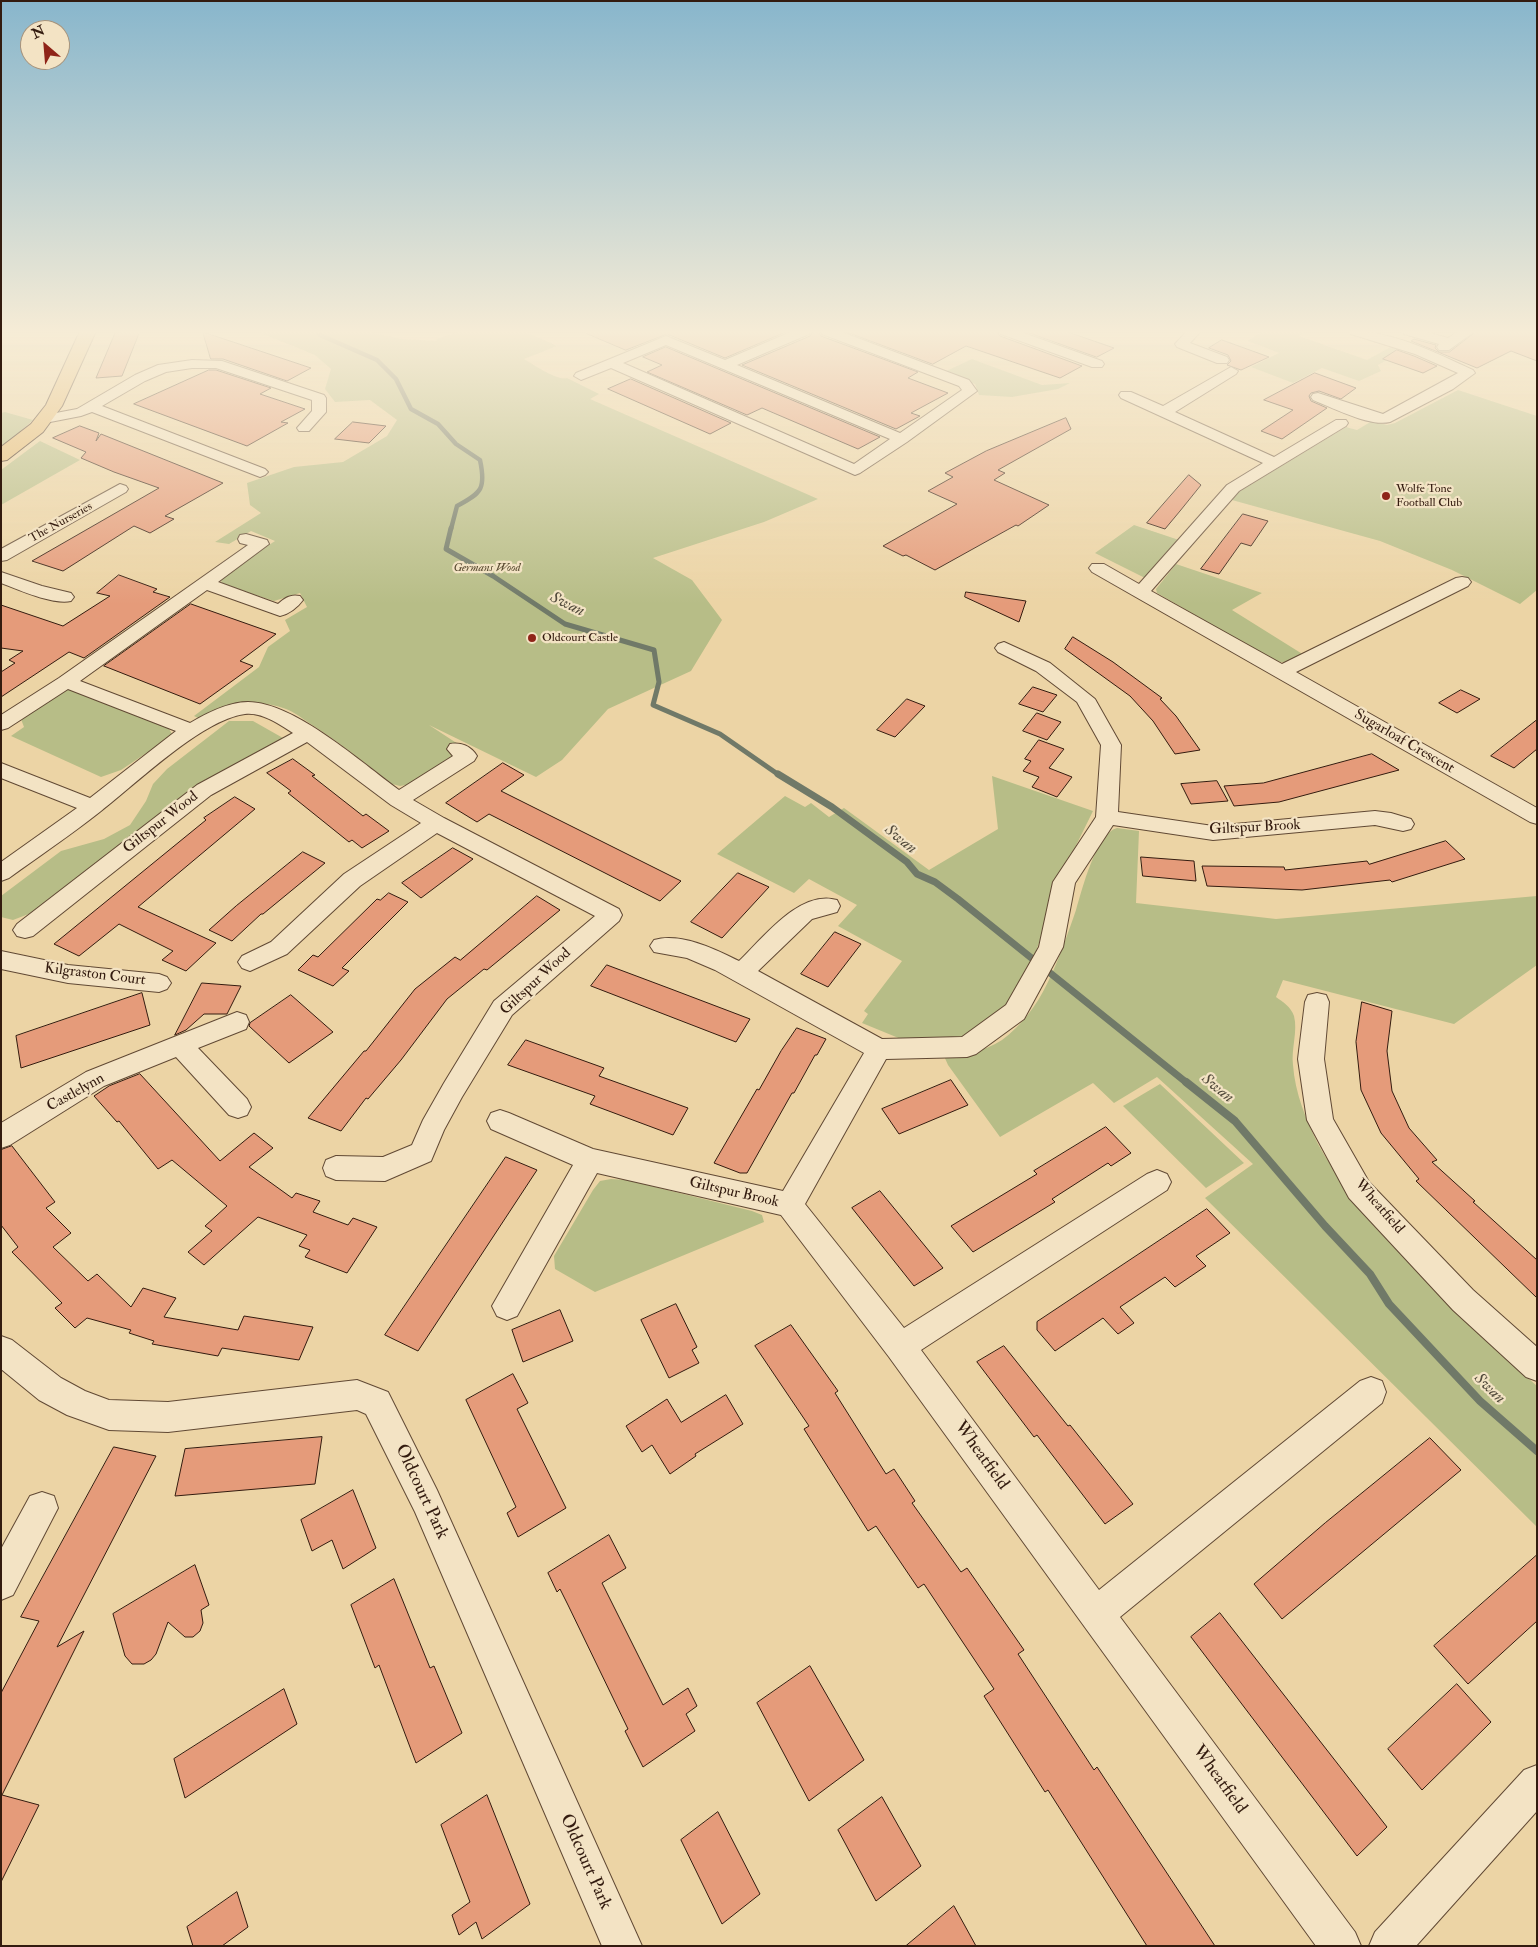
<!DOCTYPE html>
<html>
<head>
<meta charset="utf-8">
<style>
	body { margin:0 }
	#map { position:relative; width:1538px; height:1947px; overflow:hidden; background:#ecd4a5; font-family:"IM FELL Double Pica",serif }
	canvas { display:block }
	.frame { position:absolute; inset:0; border:2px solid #331b0f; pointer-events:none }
	.north { position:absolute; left:20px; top:20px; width:50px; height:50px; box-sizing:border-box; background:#f3e3c4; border:1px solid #a6937c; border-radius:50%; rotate:333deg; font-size:14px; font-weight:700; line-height:20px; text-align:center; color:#331b0f }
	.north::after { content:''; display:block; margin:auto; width:18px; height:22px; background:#8f2418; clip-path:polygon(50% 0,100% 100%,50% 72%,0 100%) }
</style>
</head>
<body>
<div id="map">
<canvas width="1538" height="1947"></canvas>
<div class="frame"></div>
<div class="north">N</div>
</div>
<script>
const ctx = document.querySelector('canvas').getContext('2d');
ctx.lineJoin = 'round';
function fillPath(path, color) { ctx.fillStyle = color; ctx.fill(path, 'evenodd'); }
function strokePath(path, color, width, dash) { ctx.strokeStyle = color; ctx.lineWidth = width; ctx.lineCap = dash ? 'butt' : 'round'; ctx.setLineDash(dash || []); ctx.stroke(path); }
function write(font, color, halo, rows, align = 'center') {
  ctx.font = font + ' "IM FELL Double Pica",serif'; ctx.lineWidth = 4.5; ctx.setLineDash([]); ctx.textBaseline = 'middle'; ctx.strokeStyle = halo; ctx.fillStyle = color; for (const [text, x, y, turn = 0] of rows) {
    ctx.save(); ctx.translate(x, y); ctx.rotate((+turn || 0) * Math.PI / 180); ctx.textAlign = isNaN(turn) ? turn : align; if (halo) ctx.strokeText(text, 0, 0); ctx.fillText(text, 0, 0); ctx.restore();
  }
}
const green = new Path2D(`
	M256,331h108l38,8 35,2 -1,-2 25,-8h63l33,15 -33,13c9,5 33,22 43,19l32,16 -9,5 228,100 -54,23 -111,36 39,22 30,40 -31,51 -83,38 -46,51 -26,17 -107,-52 29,19 -4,12 -43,28 -11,2 -8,-2c-27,-21 -54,-43 -83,-61 -7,-5 -15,-11 -23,-14 -30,-11 -60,-6 -88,9l-4,-2 65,-49 9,-20 22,-16 -5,-11 22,-13 -7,-14 -26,8 -52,-17 -1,-4 4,-6 50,-33 -24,-10 -22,13 -14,-2 46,-29 -11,-8 -3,-22 47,-16 49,-5 44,-26 10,-16 -27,-20 -35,2 -10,-13 6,-20 -16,-14z
	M1262,331h45l-8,5 68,24 29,-16 13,4 -31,17 3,6 -22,10 -37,-13 -29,15 -42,-16 28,-14 -31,-12z
	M972,359l70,26 28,-2 -12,6 -46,8 -33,-2 -4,-11 -31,-12z
	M1458,390l79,26v174l-17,14 -68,-34 -72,-29 -148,-41 8,-9 106,-64 11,3 15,-9 15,4 8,-2z
	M5,412l28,8 -32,29v-36z
	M40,441l40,19 -79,45v-35z
	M1134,525l45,15 -32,39 -52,-26z
	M1176,564l86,29 -30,17 72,45c-11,5 -19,10 -31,5l-116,-67 -1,-4z
	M73,688l95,39 4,7 -6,6 -45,30 -20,7 -90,-41 13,-9 -3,-8 36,-28z
	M229,721h24l30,17 -88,48 -161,126 -21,8 -12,-3v-21l60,-45 43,-12 26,-14 16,-24 7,-17 14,-15z
	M992,776l101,35 -32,65 -29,88 -19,36 -42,34 -17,5h-53l-39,-16 6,-9 -4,-3 38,-50 -64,-35 19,-21 -48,-26 -15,14 -77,-39 68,-58 20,11 6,-4 18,14 15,-9 85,62 69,-41z
	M1117,828l22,3 -3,72 140,16 261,-23v69l-83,59 -171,-44 -7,17c7,5 15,10 18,19 4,15 -3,33 -1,49 2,28 13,55 25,79 18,34 46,61 71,89 47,54 94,106 148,153v141l-332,-329 48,-34 -96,-87 -43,26 -21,-20 -93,54 -52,-72 -4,-9c20,-2 40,-4 58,-16 19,-14 35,-35 45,-56 11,-22 21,-51 29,-74 6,-20 20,-77 41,-82z
	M1160,1084l84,79 -38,25 -83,-82z
	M611,1179l16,1 125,31 10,4 2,7 -169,70 -40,-23 -1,-13 39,-66 7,-9z`);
const streamFar3 = new Path2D(`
	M317,331l3,4 57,25 19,19 15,30 27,15 18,20 24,16c6,28 2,33 -23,46l-6,23`);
const streamFar2 = new Path2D(`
	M451,528l-5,21 47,27 72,48 89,26 5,32 -6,23 67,29 59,41`);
const streamFar1 = new Path2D(`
	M778,774l54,33 75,55 10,12 18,8 23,17 229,184`);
const stream = new Path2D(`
	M1186,1082l49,39 90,105 45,48 19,30 91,97 57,50`);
const building = new Path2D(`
	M140,331l-18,45 -26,2 19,-45z
	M581,331h207l-63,27 -58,-24 -41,16z
	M813,331h5l3,5 97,36 -10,6 40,15 -37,20 9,3 -24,13 -154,-64 68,-29z
	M844,331h153l3,5 82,30 -22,12 -94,-32 -33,18z
	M1024,331h41l49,17 -17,9z
	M1477,331h48l12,2v28l-26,-10 -34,17 -66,-27 3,-2 22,6 -1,3 4,4h10z
	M203,332l108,36 -24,13 -64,-22h-12z
	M1222,340l47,17 -28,13 -14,-5 4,-4 -3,-6 -19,-7z
	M666,347l214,90 -22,12 -96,-41 -15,7 -100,-43 15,-7 -19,-8z
	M1397,350l17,6 23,10 -14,7 -40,-14z
	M209,370h7l55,18 -11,6 45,15 -24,13 7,1 -41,23 -113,-42z
	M1315,373l41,15 -15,11 -22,-8 -8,2 -2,3 2,5 16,7 -45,31 -21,-8 32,-21 -29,-10z
	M631,379l100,44 -21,11 -102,-45z
	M1066,418l5,11 -73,41 7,3 -11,7 55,25 -31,21 -2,-1 -81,45 -29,-15 -3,1 -20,-10 74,-42 -29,-13 25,-14 -8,-4 41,-22z
	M353,422l33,4 -17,17 -34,-4z
	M80,426l19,7 -3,8 5,-7 122,49 -58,33 9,3 -24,14 -16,-7 -71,45 -31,-10 127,-73 -45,-16 -33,-14 5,-6 -33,-14z
	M1189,475l12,10 -21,26 -15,18 -18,-6z
	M1243,514l25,7 -17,25 -10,-3 -22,31 -18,-5z
	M119,575l38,14 -4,3 17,5 -86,61 -15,-6 -68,45v-25l14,-9 -6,-3 14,-9 -22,-3v-43l62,21 47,-30 -13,-3z
	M966,592l60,9 -7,21 -54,-25z
	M191,604l85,30 -36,27 13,5 -53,38 -96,-38z
	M1073,637l40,25 49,36 -2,1 16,17 24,34 -25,4 -22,-33 -23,-25 -65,-47z
	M1033,687l24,8 -14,17 -24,-8z
	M1461,690l19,9 -23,14 -18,-10z
	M907,699l18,7 -30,31 -18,-7z
	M1037,713l24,9 -14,18 -24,-9z
	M1537,720v29l-23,19 -23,-12z
	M1039,740l25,9 -15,19 23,9 -15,20 -25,-10 7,-10 -16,-6 8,-10 -6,-2z
	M1372,754l27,16 -120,32 -45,4 -10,-20 39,-3z
	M293,759l22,16 -3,1 51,40 3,-2 23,17 -27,17 -10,-8 -3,2 -61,-49 3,-2 -24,-18z
	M503,763l21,12 -23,16 180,90 -21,20 -171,-87 -12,8 -31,-19z
	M1217,781l11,20 -37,3 -10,-20z
	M235,797l20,12 -117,98 78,36 -30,28 -24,-11 11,-9 -54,-27 -40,32 -25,-12 152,-124 -2,-2z
	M1446,841l19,18 -73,23 -2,-2 -88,10 -95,-4 -5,-20 82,1 1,3 82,-9 2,3z
	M453,848l20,11 -52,39 -19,-15z
	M303,852l22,11 -62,51h-2l-29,27 -23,-11 27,-24z
	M1141,857l53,4 2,20 -53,-5z
	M738,873l31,14 -47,51 -31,-16z
	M389,893l19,9 -66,66 7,3 -16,15 -35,-16 15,-15 5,2 59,-58 3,1z
	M537,896l23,14 -73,60 -3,-1 -37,30 -46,61 -33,39 -2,-1 -25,33 -33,-13 56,-67h2l49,-62 40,-32 5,3z
	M835,932l26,12 -33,43 -27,-13z
	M607,965l64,24 79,30 -14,23 -145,-56z
	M202,983l39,3 -14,28h-23l-18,16 -11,5z
	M142,993l8,32 -129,43 -5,-32z
	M291,995l42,37 -44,31 -40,-37 1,-3z
	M1362,1002l30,9 -5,40 5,40 17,37 28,32 -5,2 43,39 -2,1 64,58v38l-121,-117 3,-2 -38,-46 -20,-43 -5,-48z
	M797,1028l29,11 -9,16h-2l-21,38h-2l-45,80h-7l-26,-10 43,-74 2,1 22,-39z
	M526,1040l78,28 -5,8 89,32 -15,27 -83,-31 5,-8 -87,-31z
	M140,1074l80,87 34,-28 19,15 -24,19 43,31 4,-5 24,8 -7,11 35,13 5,-7 24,9 -30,46 -42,-16 5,-7 -11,-4 8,-11 -49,-18 -54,48 -16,-13 24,-21 -7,-5 22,-20 -55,-46 -14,9 -39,-48 -2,1 -23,-26 15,-10z
	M951,1080l17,25 -69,29 -17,-25z
	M1106,1127l25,26 -20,13 -3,-3 -56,36 3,3 -82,50 -22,-26 86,-52 -3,-3z
	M12,1146l43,56 -9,6 25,25 -18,14 35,34 9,-7 34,33 12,-19 33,10 -12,19 74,13 6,-14 69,11 -14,33 -77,-12 -4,8 -66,-12 2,-3 -25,-8 2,-3 -44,-12 -12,10 -20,-20 7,-5 -50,-51 6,-5 -17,-22v-75z
	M506,1157l31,13 -119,181 -33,-16z
	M880,1191l63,77 -29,18 -62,-78z
	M1207,1209l23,24 -34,23 10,10 -31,21 -10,-10 -45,30 14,16 -16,11 -15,-16 -48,33 -18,-21v-8z
	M676,1304l21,43 -5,3 7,13 -30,15 -28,-58z
	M560,1310l13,31 -50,21 -11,-32z
	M791,1325l47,66 -3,2 51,81 8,-5 21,32 -3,2 49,69 6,-4 57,82 -6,4 76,116 3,-3 118,179h-68l-99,-156 -3,2 -61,-96 10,-7 -70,-105 -6,4 -42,-62 -8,5 -64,-102 5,-3 -54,-80z
	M1004,1346l64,80 2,-1 63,79 -28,20 -68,-89 -3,2 -57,-75z
	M513,1374l15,29 -11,6 49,99 -48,29 -11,-24 9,-6 -50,-107z
	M726,1395l17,29 -48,30 1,2 -26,18 -18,-29 -10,7 -16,-26 41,-27 14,23z
	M322,1437l-7,47 -140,12 10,-47z
	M1430,1438l31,32 -179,149 -28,-35 71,-61z
	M114,1447l42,9 -99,191 27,-16 -82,164 37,10 -38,77v-189l38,-72 -18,-4z
	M353,1490l23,58 -33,21 -11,-29 -20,11 -11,-31z
	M609,1535l17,33 -24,15 61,122 25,-17 9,18 -11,8 9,17 -52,36 -18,-36 3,-2 -60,-124 -8,-16 -3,3 -9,-19z
	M1537,1555v66l-69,63 -34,-38z
	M195,1565l14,40 -8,5 2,13 -3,8 -7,6h-8l-17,-15 -12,32 -5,6 -7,4h-12l-7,-8 -12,-42z
	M394,1579l36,89 4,-2 28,67 -46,30 -37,-98 -4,3 -24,-63z
	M1220,1613l167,214 -30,29 -166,-219z
	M810,1666l54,94 -55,41 -52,-98z
	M1457,1684l34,38 -69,68 -34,-41z
	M284,1689l13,35 -112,74 -11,-39z
	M487,1795l43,109 -48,35 -6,-17 -17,13 -7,-20 18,-13 -29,-77z
	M882,1797l39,69 -45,35 -38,-71z
	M718,1812l42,82 -38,30 -41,-84z
	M237,1892l11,35 -26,19h-29l-6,-19z
	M954,1906l22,40h-70z`);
const minor = new Path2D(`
	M793,331h18l-2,3 -72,31 163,68 62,-43 -3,-4 -137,-52 -2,-3h19l130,49 8,11 -70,51 -47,31 -5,2 -244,-107 -30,12 -7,-4 2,-3 90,-37 59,24zM666,345l224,94 -36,25 -231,-101z
	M999,331h19l84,30 2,3 -2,3h-10l-91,-33z
	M1187,331h14l-11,12 37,14 2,3 -2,3h-10l-40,-16 -2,-3z
	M1349,331c44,0 85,21 124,39l2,3 -22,16 -63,33c-20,5 -57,-14 -77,-22l-2,-3 2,-3 5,-1 65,21 75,-41 -43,-19 -64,-20z
	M1402,331h21l25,7 11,-7h16l-26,19h-10l-2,-3 2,-3 -35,-10z
	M192,360l30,1 102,34 2,3v14l-17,19h-10l-2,-3 15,-17v-11l-96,-32h-24l-26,4 -21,9 -43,25 163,63 3,3 -3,3 -5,2 -168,-65 -11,4 -36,7 -5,-1 -2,-3 2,-3 37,-7 58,-34 23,-10z
	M1231,367l7,4 -2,3 -61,38 99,45 62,-37h10l2,3 -2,3 -107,65 -88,100 131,73 174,-86 6,-1 6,1 3,4 -3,4 -172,86 241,136v16l-7,-2 -438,-250 -3,-4 3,-4h12l35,20 88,-99 36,-22 -142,-65 -2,-3 2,-3h10l32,14z
	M120,484l6,2 2,3 -2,3 -119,68 -6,1v-12z
	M246,534l21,6 2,4 -51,38 60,22c7,-6 12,-10 22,-8l3,4c-5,7 -14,14 -23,16l-73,-26 -127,91 110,42c17,-10 38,-21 58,-21 46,0 114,61 151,88l54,-34 -6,-7 3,-5c11,-2 21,2 27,12l-3,5 -61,39 31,18 175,91 3,6 -3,6 -107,94 -50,82 -18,33 -13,31 -46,20 -49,-1 -10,-4 -3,-8 3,-8 10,-4 47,1 29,-12 11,-25 21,-37 50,-82 101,-85 -158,-83 -77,53 -73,68 -37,17 -8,-3 -4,-6 4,-6 29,-14 73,-68 77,-51 -30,-18 -84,-63 -96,53 -178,141 -8,2 -8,-2 -4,-6 4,-6 180,-139 96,-52c-14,-9 -31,-21 -48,-19 -44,6 -109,70 -144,97 -30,24 -62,45 -92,67l-8,3v-19l76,-54 -76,-30v-15l89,35 86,-67 -108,-42 -60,39 -7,2v-15l58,-37 189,-133 -8,-2 -2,-4 2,-4z
	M1,572l41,14 29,7 3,4 -3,4c-18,4 -52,-11 -70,-18z
	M1004,642l46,21 45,36 26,46 -3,67 95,14 162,-15 16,2 20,6 3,5 -3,5 -8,2 -28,-6 -162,15 -100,-15 -38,58 -12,64 -39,72 -48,35 -9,3 -81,2 -81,145 99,124 243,-154 10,-4 10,4 4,8 -4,8 -246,160 178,240 261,-209 11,-4 11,4 4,11 -4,11 -262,214 235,315 6,14h-45l-427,-589 -108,-142 -184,-42 -80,143 -10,4 -10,-4 -5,-10 81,-141 -82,-36 -4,-8 4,-8 9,-3 9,3 84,36 190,42 81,-138 -149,-83 -28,-12 -33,-6 -4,-6 4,-6c26,-8 61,9 85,21 24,-23 61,-72 98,-61l3,6 -3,6 -25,7 -54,52 124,68 80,-2 44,-32 33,-58 14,-65 43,-65 5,-72 -24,-43 -41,-31 -38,-19 -3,-4 3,-4z
	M1,951l67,14 91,9 8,3 4,6 -4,6 -8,3 -91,-9 -67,-14z
	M1317,993l9,2 3,7 -5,57 9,60 36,63 104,108 64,57v34l-11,-4 -73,-67 -104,-112 -42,-78 -9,-61 7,-57 3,-7z
	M237,1012l9,3 3,7 -3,7 -48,19 49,51 4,8 -4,8 -9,3 -9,-3 -53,-58 -72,29 -94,59 -9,3v-25l85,-51z
	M1,1336l11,4 49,38 24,13 24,9 59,2 189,-22 31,12 49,98 205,456h-40l-187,-434 -49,-98 -9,-4 -189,22 -59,-2 -42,-15 -28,-15 -38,-31z
	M42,1492l12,4 4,12 -45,87 -12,5v-51l29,-53z
	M1537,1765v46l-121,135h-47l6,-14 149,-162z`);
const major = new Path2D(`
	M80,331h16l-34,75 -19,26 -36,28 -6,1v-14l30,-23 15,-19z`);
const markers = [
	[1386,496,5,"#8f2418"],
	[532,638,5,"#8f2418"]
];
const farPoinames = [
	["Wolfe Tone",1396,489],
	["Football Club",1396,503],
	["Oldcourt Castle",542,638]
];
const farStreetnames = [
	["The Nurseries",61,523,-29]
];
const farParknames = [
	["Germans Wood",487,568]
];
const streetNames = [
	["Sugarloaf Crescent",1404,742,30],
	["Giltspur Wood",161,823,-38],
	["Giltspur Brook",1255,828,-3],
	["Kilgraston Court",95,975,7],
	["Giltspur Wood",536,982,-43],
	["Castlelynn",76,1093,-29],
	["Giltspur Brook",734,1193,13],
	["Wheatfield",1379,1207,49]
];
const waterNames = [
	["Swan",567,605,26],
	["Swan",900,840,39],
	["Swan",1217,1089,39],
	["Swan",1489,1389,44]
];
const nearStreetnames = [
	["Wheatfield",981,1456,54],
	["Oldcourt Park",421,1492,65],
	["Wheatfield",1219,1780,54],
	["Oldcourt Park",585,1862,66]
];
fillPath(green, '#b7bd87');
strokePath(streamFar3, '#707968', 4.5);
strokePath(streamFar2, '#707968', 5);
strokePath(streamFar1, '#707968', 7);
strokePath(stream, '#707968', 8);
fillPath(building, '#e59b7a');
strokePath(building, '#331b0f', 1);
strokePath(minor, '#614934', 2);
strokePath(major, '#331b0f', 2);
fillPath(minor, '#f3e3c4');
fillPath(major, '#e6ba72');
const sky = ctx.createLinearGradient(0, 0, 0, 604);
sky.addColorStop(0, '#88b6cc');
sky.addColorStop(0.55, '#f6ecd6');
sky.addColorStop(1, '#f6ecd600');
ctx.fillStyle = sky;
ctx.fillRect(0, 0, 1538, 604);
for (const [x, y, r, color] of markers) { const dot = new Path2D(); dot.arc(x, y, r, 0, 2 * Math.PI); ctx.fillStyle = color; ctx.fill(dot); strokePath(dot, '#f3e3c4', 2); }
write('12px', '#331b0f', '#f3e3c4', farPoinames, 'left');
write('12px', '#331b0f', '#f3e3c4', farStreetnames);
write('italic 12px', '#5b4c33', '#f3e3c4', farParknames);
write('15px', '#331b0f', '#f3e3c4', streetNames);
write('italic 16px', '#524a3b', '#f3e3c4', waterNames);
write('18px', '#331b0f', '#f3e3c4', nearStreetnames);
</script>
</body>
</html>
